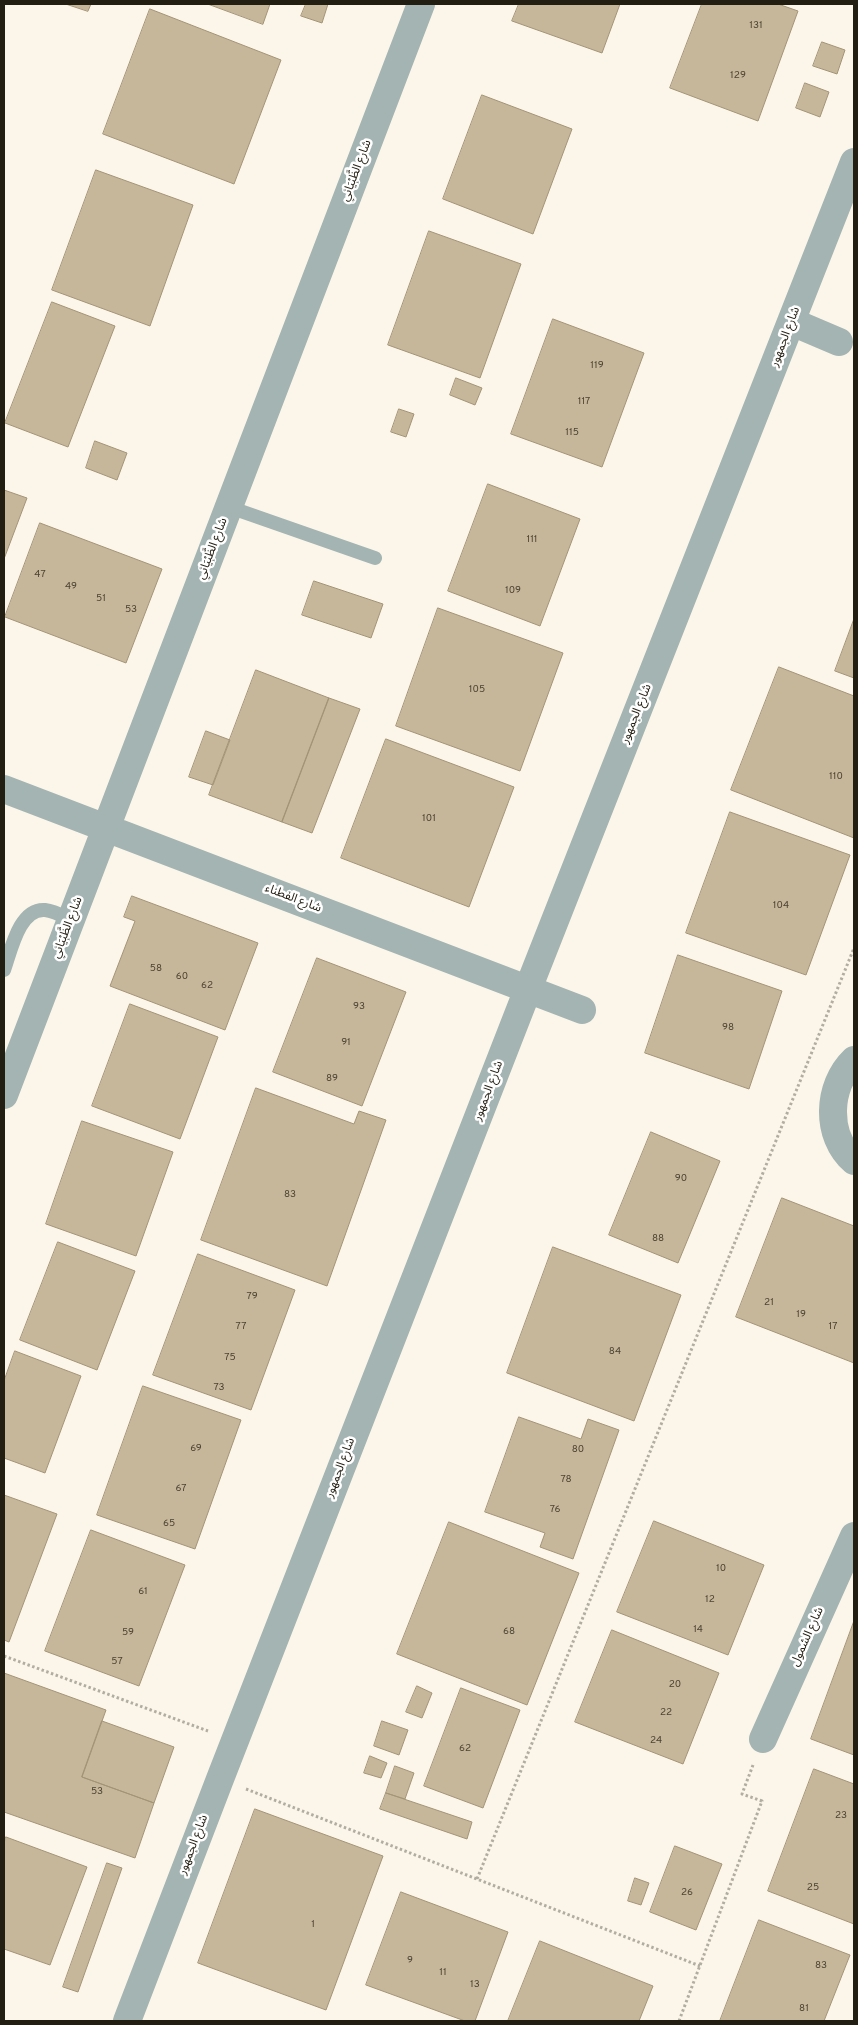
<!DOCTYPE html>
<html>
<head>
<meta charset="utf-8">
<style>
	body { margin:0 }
	#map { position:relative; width:858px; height:2025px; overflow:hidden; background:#fcf6ea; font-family:Overpass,sans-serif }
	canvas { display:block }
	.frame { position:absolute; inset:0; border:5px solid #231e12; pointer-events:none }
</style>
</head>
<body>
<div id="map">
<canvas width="858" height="2025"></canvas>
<div class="frame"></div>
</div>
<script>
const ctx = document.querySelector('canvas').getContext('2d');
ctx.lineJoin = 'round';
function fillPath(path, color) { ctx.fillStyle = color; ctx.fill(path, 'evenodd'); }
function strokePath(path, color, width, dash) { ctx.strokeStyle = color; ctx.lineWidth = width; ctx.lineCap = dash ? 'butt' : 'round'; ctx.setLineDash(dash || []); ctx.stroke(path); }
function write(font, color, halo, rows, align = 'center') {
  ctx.font = font + ' Overpass,"Noto Sans Arabic",sans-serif'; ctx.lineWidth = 5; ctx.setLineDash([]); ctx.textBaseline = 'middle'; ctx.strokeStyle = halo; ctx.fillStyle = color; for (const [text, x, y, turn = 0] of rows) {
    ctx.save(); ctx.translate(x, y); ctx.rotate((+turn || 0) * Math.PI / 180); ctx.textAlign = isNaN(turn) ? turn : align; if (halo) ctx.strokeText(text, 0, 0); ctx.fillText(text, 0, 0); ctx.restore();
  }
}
const building = new Path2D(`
	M66,4h25l-3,7z
	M208,4h62l-7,20z
	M306,4h22l-6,19 -21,-7z
	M519,4h101l-18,49 -90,-32z
	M702,4h76l20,7 -40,110 -88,-33z
	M150,9l131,51 -47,124 -131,-50z
	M822,42l23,8 -8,24 -24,-8z
	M805,83l24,9 -9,25 -24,-9z
	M482,95l90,34 -39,105 -90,-35z
	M96,170l97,35 -43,121 -98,-36z
	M429,231l92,33 -41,114 -92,-33z
	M52,302l63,24 -47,121 -63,-24z
	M553,319l91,34 -42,114 -91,-33z
	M456,378l26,10 -7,17 -25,-10z
	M399,409l15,5 -8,23 -15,-5z
	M95,441l32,12 -10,27 -31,-12z
	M488,484l92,35 -40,107 -92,-35z
	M4,490l23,8 -23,61z
	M40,523l122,46 -36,94 -121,-46z
	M314,581l69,23 -12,34 -69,-23z
	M438,608l125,45 -43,118 -124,-45z
	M854,619v59l-19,-7z
	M779,667l75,29v142l-123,-48z
	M256,670l73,28 -47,124 -73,-27z
	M329,698l31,11 -48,124 -30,-11z
	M206,731l24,9 -17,45 -24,-8z
	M386,739l128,48 -45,120 -128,-49z
	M730,812l120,43 -44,120 -120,-42z
	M132,896l126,47 -33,87 -115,-44 25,-65 -11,-4z
	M678,955l104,36 -33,98 -104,-36z
	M317,958l89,34 -44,114 -89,-34z
	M130,1004l88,33 -38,102 -88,-33z
	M256,1088l98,36 5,-13 27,9 -59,166 -126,-46z
	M82,1121l91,31 -37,104 -90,-32z
	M651,1132l69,29 -42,102 -69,-28z
	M782,1198l72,28v137l-118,-46z
	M58,1242l77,29 -38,99 -77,-30z
	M553,1247l128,48 -47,126 -127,-48z
	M198,1254l97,36 -44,120 -98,-35z
	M15,1351l66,25 -36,97 -41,-15v-77z
	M143,1386l98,34 -46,129 -98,-34z
	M519,1417l62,22 7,-20 31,11 -46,129 -33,-12 5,-14 -60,-21z
	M4,1495l53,19 -48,128 -5,-2z
	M654,1521l110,44 -36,90 -111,-43z
	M449,1522l130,51 -52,132 -130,-51z
	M91,1530l94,35 -46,121 -94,-35z
	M854,1621v134l-43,-16z
	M612,1630l107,43 -36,91 -108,-42z
	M4,1673l102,37 -24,67 72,26 -19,55 -131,-46z
	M417,1686l15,7 -10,25 -16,-6z
	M461,1688l59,22 -37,98 -59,-22z
	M102,1721l72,26 -20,56 -72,-26z
	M382,1721l26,9 -9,25 -25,-9z
	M370,1756l17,7 -6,15 -17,-5z
	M395,1766l19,7 -9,26 -19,-6z
	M814,1769l40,15v140l-86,-33z
	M386,1793l86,29 -5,17 -87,-30z
	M255,1809l128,47 -57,154 -128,-47z
	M6,1837l81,30 -37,98 -46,-16v-106z
	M675,1846l47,18 -26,66 -46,-18z
	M107,1863l15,5 -44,124 -15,-5z
	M635,1878l14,5 -8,22 -13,-4z
	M401,1892l107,40 -33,89h-10l-99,-36z
	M759,1920l91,35 -26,66h-104z
	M540,1941l113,45 -14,35h-131z`);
const path = new Path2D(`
	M4,1656l204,75
	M246,1789l454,177
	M477,1879l377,-931
	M679,2021l83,-220 -20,-7 11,-29`);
const service = new Path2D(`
	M229,507l146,51
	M4,970c7,-19 15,-62 41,-60 9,1 18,6 26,10`);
const minor = new Path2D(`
	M792,322l47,20
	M4,789l578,221
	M854,1060c-27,26 -29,76 0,101
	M4,1095l417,-1091
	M763,1739l91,-203
	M127,2021l93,-242 308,-790 326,-827`);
const numberNames = [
	["131",756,26],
	["129",738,76],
	["119",597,366],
	["117",584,402],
	["115",572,433],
	["111",532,540],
	["47",40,575],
	["49",71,587],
	["109",513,591],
	["51",101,599],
	["53",131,610],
	["105",477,690],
	["110",836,777],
	["101",429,819],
	["104",781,906],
	["58",156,969],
	["60",182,977],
	["62",207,986],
	["93",359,1007],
	["98",728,1028],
	["91",346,1043],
	["89",332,1079],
	["90",681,1179],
	["83",290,1195],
	["88",658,1239],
	["79",252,1297],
	["21",769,1303],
	["19",801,1315],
	["77",241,1327],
	["17",833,1327],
	["84",615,1352],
	["75",230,1358],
	["73",219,1388],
	["69",196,1449],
	["80",578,1450],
	["78",566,1480],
	["67",181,1489],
	["76",555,1510],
	["65",169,1524],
	["10",721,1569],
	["61",143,1592],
	["12",710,1600],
	["14",698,1630],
	["68",509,1632],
	["59",128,1633],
	["57",117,1662],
	["20",675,1685],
	["22",666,1713],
	["24",656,1741],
	["62",465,1749],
	["53",97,1792],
	["23",841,1816],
	["25",813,1888],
	["26",687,1893],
	["1",313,1925],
	["9",410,1961],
	["83",821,1966],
	["11",443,1973],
	["13",475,1985],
	["81",804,2009]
];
const streetNames = [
	["شارع الظَّبْيَاني",357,171,-69],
	["شارع الجمهور",786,337,-69],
	["شارع الظَّبْيَاني",213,549,-69],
	["شارع الجمهور",637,714,-68],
	["شارع الفطناء",293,899,21],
	["شارع الظَّبْيَاني",68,928,-69],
	["شارع الجمهور",489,1091,-69],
	["شارع الجمهور",341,1468,-69],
	["شارع الشمول",808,1637,-66],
	["شارع الجمهور",194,1845,-69]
];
fillPath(building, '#c7b79a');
strokePath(building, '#a39477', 1);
strokePath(path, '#b2ada1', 3, [2.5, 2.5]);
strokePath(service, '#a3b4b2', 14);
strokePath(minor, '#a3b4b2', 28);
write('10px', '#4c4434', null, numberNames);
write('12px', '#231e12', '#fff', streetNames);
</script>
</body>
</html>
